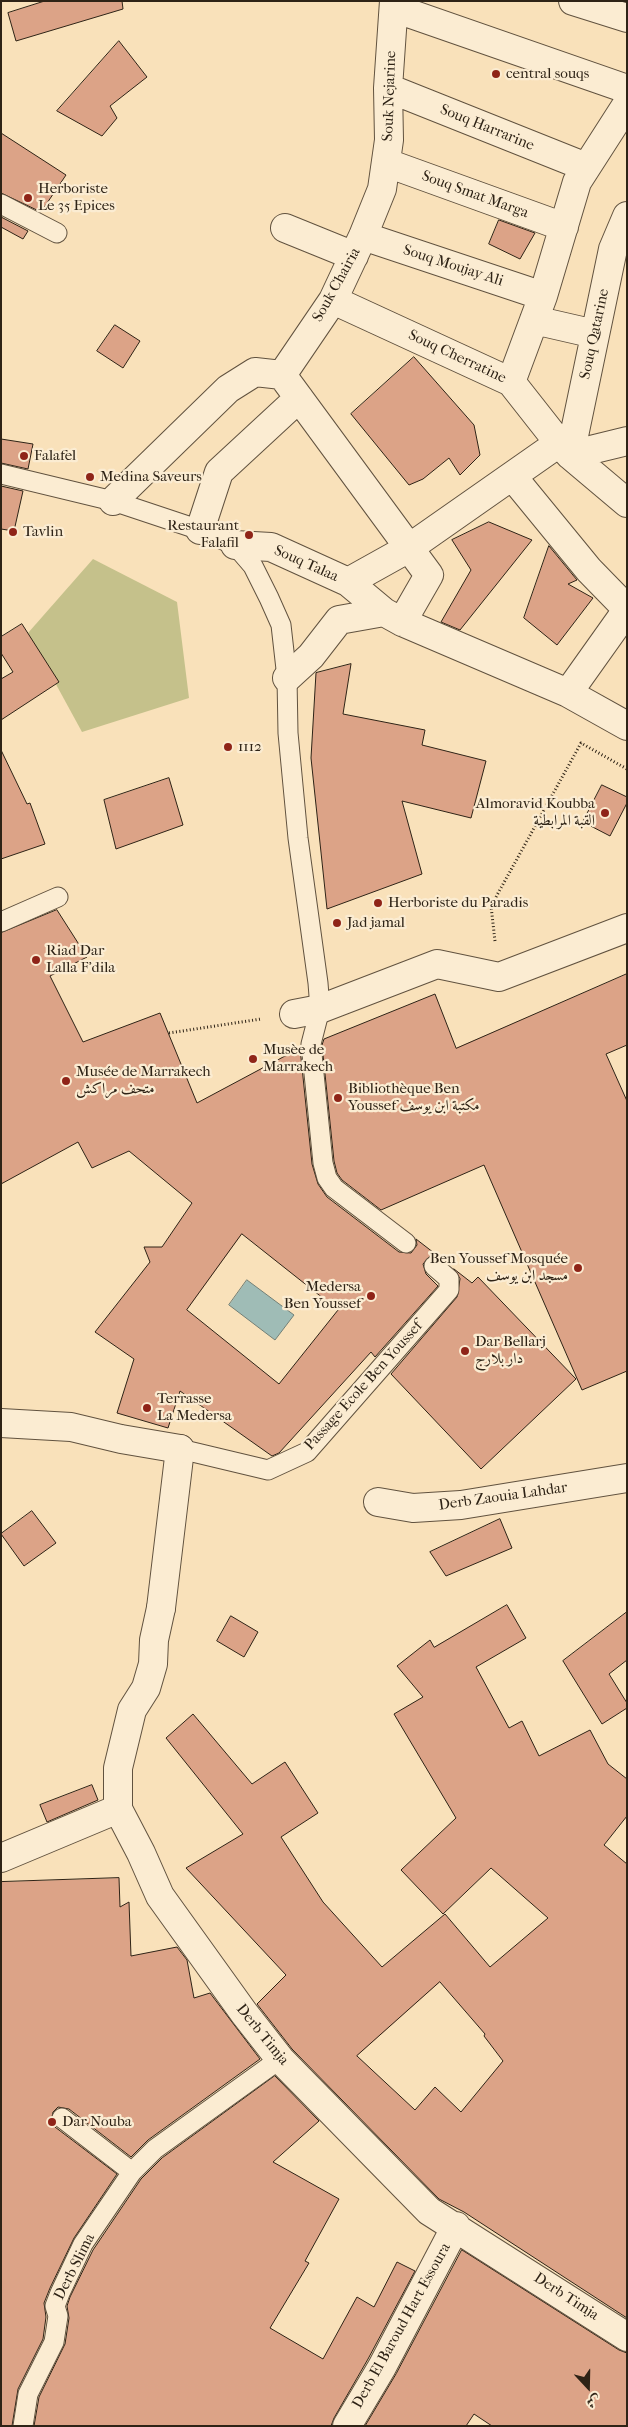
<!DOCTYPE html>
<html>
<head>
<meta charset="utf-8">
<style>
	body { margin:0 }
	#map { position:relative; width:628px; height:2427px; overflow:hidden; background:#f9e1ba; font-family:"IM FELL French Canon",Amiri,serif }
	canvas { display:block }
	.frame { position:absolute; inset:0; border:2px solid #2e2316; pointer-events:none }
	.north { position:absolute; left:563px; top:2362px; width:50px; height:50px; -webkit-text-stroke:4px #fbecd2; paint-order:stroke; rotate:159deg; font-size:14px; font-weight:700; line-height:20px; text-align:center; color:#2e2316 }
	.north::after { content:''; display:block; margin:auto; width:18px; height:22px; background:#2e2316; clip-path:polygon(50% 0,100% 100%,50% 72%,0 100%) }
</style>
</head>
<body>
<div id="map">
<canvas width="628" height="2427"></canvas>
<div class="frame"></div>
<div class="north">ش</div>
</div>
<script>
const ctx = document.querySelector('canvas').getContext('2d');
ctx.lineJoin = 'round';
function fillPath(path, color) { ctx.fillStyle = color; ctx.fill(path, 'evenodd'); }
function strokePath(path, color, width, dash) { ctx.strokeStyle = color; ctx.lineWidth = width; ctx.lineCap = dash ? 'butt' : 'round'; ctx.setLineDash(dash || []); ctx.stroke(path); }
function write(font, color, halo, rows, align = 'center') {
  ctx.font = font + ' "IM FELL French Canon",Amiri,serif'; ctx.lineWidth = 4.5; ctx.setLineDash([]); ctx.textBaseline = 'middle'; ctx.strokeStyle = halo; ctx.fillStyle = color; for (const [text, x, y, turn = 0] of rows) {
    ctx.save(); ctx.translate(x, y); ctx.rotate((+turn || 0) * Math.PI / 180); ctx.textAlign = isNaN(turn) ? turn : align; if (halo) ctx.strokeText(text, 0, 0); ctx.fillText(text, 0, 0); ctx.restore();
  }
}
const green = new Path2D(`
	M93,559l84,43 12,96 -107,34 -54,-99z`);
const water = new Path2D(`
	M247,1280l47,35 -19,25 -46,-35z`);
const building = new Path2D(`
	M45,1h77l1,8 -107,32 -8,-28z
	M119,41l28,36 -37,29 7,12 -15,18 -45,-25z
	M1,133l65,42 -25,37 -40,-19z
	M1,217l27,14 -5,8 -22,-12z
	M499,220l36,13 -15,26 -31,-15z
	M115,325l25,16 -17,27 -26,-17z
	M414,357l60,68 6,30 -20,20 -11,-17 -26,21 -14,6 -58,-71z
	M1,439l32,5 -5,25 -27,-6z
	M1,486l22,5 -9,40 -13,-2z
	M489,522l43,18 -72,90 -19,-8 30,-52 -19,-30z
	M549,546l28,34 -9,4 25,14 -36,47 -33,-27z
	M22,624l37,58 -58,38v-41l12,-7 -12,-19v-16z
	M351,664l-8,50 82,16 -3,15 64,16 -15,57 -69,-17 20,73 -95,35 -16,-151 5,-85z
	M1,750l26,54 3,-1 15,41 -44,15z
	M169,778l14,47 -67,24 -12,-49z
	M602,785l25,12v6l-17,33 -27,-14z
	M57,910l30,47 -37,19 33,66 77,-29 37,90 103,-55 12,116 6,20 9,13 72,55 12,1 6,-8 -1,-6 22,17h-8l-7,8 3,10 12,12 -63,71 -4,-5 -92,101 -7,3 -92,-65 -12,37 -51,-15 17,-54 -39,-27 55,-70 -6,-15h18l30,-44 -63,-52 -37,17 -14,-26 -77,42v-251zM242,1234l96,76 -59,74 -92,-74z
	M627,974v71l-21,9 21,47v270l-45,19 -98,-225 -103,45 -39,-30 -5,-7 -3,-12 -12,-116 2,-6 111,-45 21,54z
	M454,1269l18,14 6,-6 98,102 -95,90 -90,-95 66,-77 3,-18z
	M32,1511l24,32 -32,23 -23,-32z
	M500,1519l12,29 -66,28 -16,-24z
	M507,1605l19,33 -50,29 33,61 13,-7 17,35 51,-26 18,34 19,15v37l-23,29 23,19v454l-163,-106 -25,-13 -147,-150 -35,-45 29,-29 -100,-107 57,-34 -77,-96 27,-24 59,70 33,-22 33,51 -37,24 42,65 59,65 63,-53 45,53 58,-49 -57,-50 -48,46 -42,-44 55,-52 -62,-104 29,-17 -26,-31 33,-26 4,7zM440,1982l45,52 -1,2 19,25 -42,51 -26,-25 -20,23 -58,-54z
	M627,1612v48l-18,14 18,29v5l-25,16 -39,-63z
	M231,1616l27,16 -14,25 -27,-16z
	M92,1785l6,15 -51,22 -7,-17z
	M119,1878l1,29 9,-5 2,54 46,-9 10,13 7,38 16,-5 50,66 -112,81 -17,17 -62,-48 -11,-2 -5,5 -2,10 4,5 62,47 -43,64 -24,50 -6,15 2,14 -3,22 -25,50 -6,37h-11v-544z
	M275,2076l44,45 -46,41 66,37 -34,62 4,2 -39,65 53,31 34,-62 17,10 23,-45 18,9 -47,88 -34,59 -3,8h-297l5,-29 26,-53 4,-26 -2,-12 3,-9 23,-47 48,-71 21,-21z
	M462,2250l157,100 8,3v73h-135l-18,-12 -8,12h-101l31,-52z`);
const path = new Path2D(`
	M495,941l-4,-35 90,-163 46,26
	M169,1033l92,-14`);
const service = new Path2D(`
	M1,204l56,29
	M1,474l112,27 87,29 35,15 18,21 16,32 12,27 6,53 1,55 10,105 20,145 2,26 -9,35 12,119 4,15 7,10 72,55
	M1,922l57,-25
	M180,1449l88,21 39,-18 142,-162v-11l-15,-13
	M62,2118l70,54
	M23,2426l5,-32 26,-52 4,-26 -3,-10 5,-13 23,-49 49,-72 23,-23 125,-90`);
const pedestrian = new Path2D(`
	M573,1l54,17
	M394,8l233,81
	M388,88l198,79
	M387,163l177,64
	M285,228l69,28
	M363,236l180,60
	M333,300l178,82 48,61
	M534,320l61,14
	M282,375l51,-75 30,-64 19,-47 7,-49 -1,-52 6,-87
	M511,382l32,-86 34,-114 50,-78
	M570,455l43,-206 14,-33
	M570,455l57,-14
	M512,476l77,94 38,39
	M113,501l115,-112 27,-17 27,3 147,200 -27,47
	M200,530l19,-58 80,-74
	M235,545l36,2 77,35 36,30 18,10 166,71 59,33
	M348,582l61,-34 150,-105 11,12 57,48
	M287,678l24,-22 28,-36 45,-8
	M568,693l59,-83
	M294,1014l26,-5 117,-45 62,13 128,-49
	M161,1608l19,-159`);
const minor = new Path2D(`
	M1,1423l70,4 50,12 59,10
	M378,1502l35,6 48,-3 166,-27
	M161,1608l-7,32 -1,24 -7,24 -14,22 -14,58v41l23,44 19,43 84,117 36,46 149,152 198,126
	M1,1858l117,-49
	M347,2426l35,-59 74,-141`);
const markers = [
	[496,74,5,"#8f2418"],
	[28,198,5,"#8f2418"],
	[24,456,5,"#8f2418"],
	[90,477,5,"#8f2418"],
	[13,532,5,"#8f2418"],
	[249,535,5,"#8f2418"],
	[228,747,5,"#8f2418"],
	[605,813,5,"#8f2418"],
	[378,903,5,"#8f2418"],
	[337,923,5,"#8f2418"],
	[36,960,5,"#8f2418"],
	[253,1059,5,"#8f2418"],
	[66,1081,5,"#8f2418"],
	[338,1098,5,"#8f2418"],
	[578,1268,5,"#8f2418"],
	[371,1296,5,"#8f2418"],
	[465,1351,5,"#8f2418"],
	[147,1408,5,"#8f2418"],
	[52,2122,5,"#8f2418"]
];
const poiNames = [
	["central souqs",506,74],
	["Herboriste",38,189],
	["Le 35 Epices",38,206],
	["Falafel",34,456],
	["Medina Saveurs",100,477],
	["Restaurant",239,526,"right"],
	["Falafil",239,543,"right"],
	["Tavlin",23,532],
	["1112",238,747],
	["Almoravid Koubba",595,804,"right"],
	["القبة المرابطية",595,821,"right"],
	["Herboriste du Paradis",388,903],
	["Jad jamal",347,923],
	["Riad Dar",46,951],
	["Lalla F'dila",46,968],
	["Musèe de",263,1050],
	["Marrakech",263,1067],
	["Musée de Marrakech",76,1072],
	["متحف مراكش",76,1089],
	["Bibliothèque Ben",348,1089],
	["Youssef مكتبة ابن يوسف",348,1106],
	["Ben Youssef Mosquée",568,1259,"right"],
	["مسجد ابن يوسف",568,1276,"right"],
	["Medersa",361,1287,"right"],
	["Ben Youssef",361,1304,"right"],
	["Dar Bellarj",475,1342],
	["دار بلارج",475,1359],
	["Terrasse",157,1399],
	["La Medersa",157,1416],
	["Dar Nouba",62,2122]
];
const streetNames = [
	["Souk Nejarine",390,96,-88],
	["Souq Harrarine",487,128,22],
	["Souq Smat Marga",475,195,20],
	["Souq Moujay Ali",453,266,18],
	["Souk Chairia",337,285,-61],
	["Souq Qatarine",595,334,-78],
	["Souq Cherratine",457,357,25],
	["Souq Talaa",306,564,24],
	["Passage Ecole Ben Youssef",364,1386,-48],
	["Derb Zaouia Lahdar",503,1497,-8],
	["Derb Timja",262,2035,51],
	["Derb Slima",75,2267,-63],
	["Derb Timja",566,2297,33],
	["Derb El Baroud Hart Essoura",402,2326,-61]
];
fillPath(green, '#c5c18b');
fillPath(water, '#9fbcb6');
strokePath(water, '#727f76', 1);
fillPath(building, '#dca387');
strokePath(building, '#2e2316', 1);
strokePath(service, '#61523f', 21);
strokePath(pedestrian, '#61523f', 30);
strokePath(minor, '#61523f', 30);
strokePath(path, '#2e2316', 3, [1, 2.5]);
strokePath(service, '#fbecd2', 19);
strokePath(pedestrian, '#fbecd2', 28);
strokePath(minor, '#fbecd2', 28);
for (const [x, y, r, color] of markers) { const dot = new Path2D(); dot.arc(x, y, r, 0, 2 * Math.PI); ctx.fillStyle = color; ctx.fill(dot); strokePath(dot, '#fbecd2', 2); }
write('15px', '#2e2316', '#fbecd2', poiNames, 'left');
write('15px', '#2e2316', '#fbecd2', streetNames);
</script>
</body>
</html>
